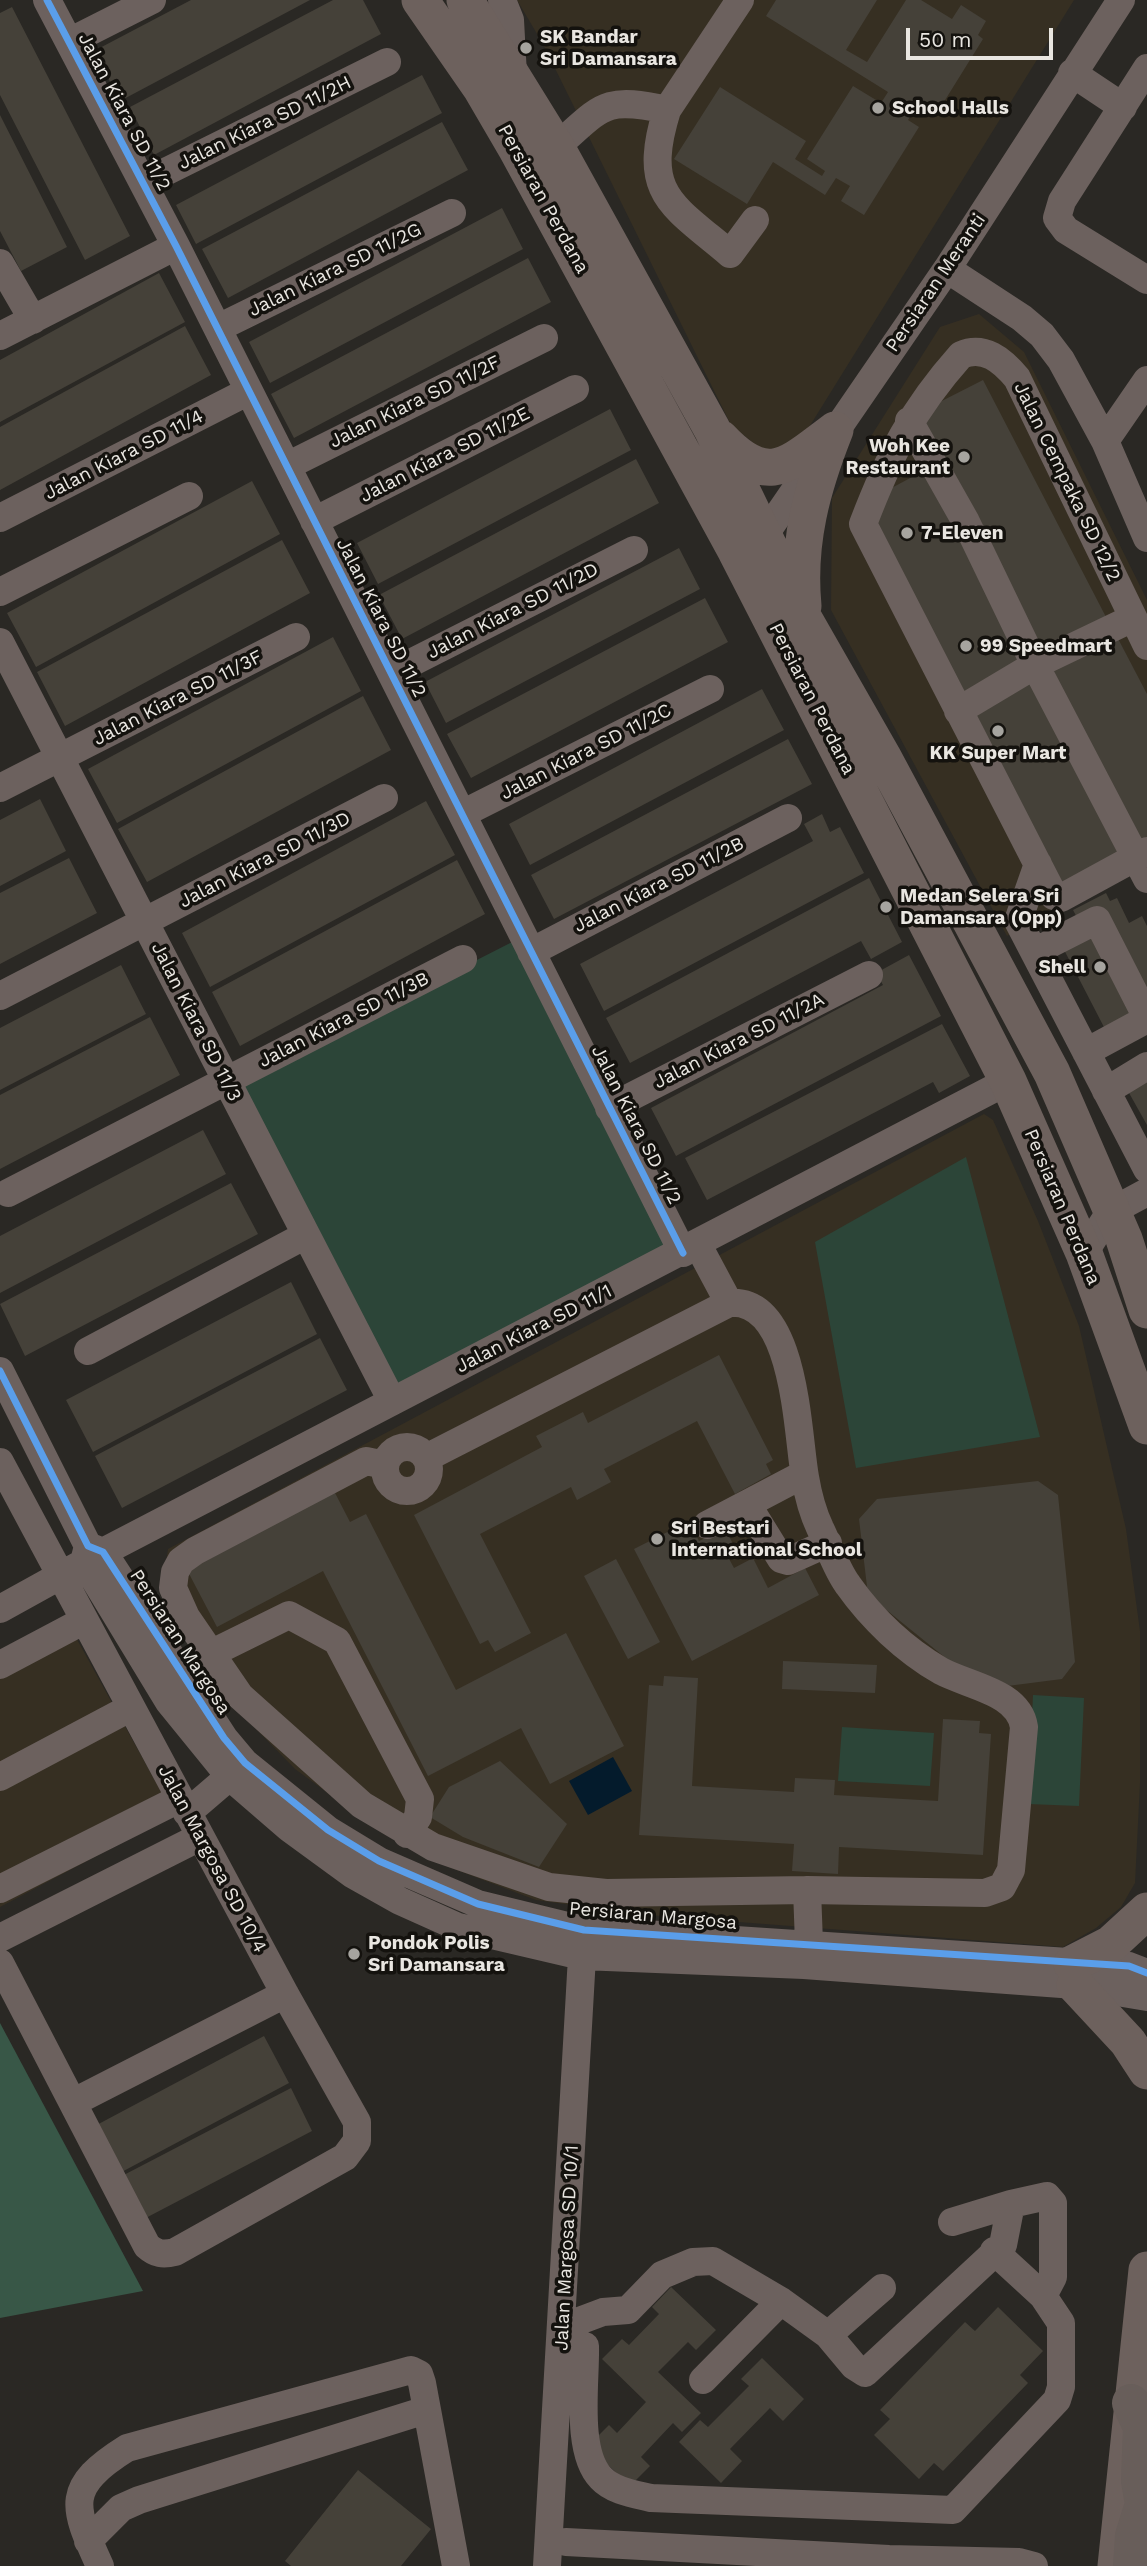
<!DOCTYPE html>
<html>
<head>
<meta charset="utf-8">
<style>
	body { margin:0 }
	#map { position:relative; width:1147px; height:2566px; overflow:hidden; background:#2a2824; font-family:"Work Sans",sans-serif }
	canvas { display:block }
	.scale { position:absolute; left:906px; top:28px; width:147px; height:32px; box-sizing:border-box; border:4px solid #e9e6e1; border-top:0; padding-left:9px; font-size:21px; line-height:24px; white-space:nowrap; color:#e9e6e1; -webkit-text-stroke:5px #14120e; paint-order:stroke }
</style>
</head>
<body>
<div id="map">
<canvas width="1147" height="2566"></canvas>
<div class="scale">50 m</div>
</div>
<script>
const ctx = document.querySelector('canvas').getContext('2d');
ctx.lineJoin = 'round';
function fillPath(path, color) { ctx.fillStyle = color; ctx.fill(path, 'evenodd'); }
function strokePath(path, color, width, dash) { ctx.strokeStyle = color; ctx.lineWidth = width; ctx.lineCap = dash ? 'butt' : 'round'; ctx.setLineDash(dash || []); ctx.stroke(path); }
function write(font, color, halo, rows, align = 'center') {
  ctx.font = font + ' "Work Sans",sans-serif'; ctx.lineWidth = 7; ctx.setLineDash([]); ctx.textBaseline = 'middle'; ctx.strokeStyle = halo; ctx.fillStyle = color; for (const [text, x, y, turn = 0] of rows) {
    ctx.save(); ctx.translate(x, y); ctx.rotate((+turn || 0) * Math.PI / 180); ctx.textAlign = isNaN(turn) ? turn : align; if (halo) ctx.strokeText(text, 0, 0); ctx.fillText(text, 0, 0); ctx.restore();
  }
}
const built = new Path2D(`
	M517,0h557l-276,445 -36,5 -31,-25 -188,-381z
	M979,314l45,38 123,248v270l-8,-14 -132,80 -176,-326 1,-112 108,-171z
	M984,1114l9,6 45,101 41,105 47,203 14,102v152l-5,100 -14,24 -25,21 -33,19 -428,-33 -99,-14 -103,-39 -71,-43 -67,-49 -72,-74 -62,-100 7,-46z
	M74,1634l100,181 -174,92v-236z`);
const green = new Path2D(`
	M518,939l157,309 -281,145 -158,-310z
	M966,1157l74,280 -184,31 -41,-226z
	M1033,1695l51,3 -5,108 -51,-2z
	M842,1727l92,6 -4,53 -92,-5z`);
const forest = new Path2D(`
	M0,2023l143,268 -143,27z`);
const water = new Path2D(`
	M613,1757l19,34 -44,24 -19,-34z`);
const building = new Path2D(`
	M191,0h119l-190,101 -26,-50z
	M333,0h30l18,34 -227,121 -24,-48z
	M776,0h101l-31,50 21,12 39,-62h15l31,19 9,-14 25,16 -8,14 5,4 -46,74 -18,-11 -11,18 11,7 -55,88 -23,-14 9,-15 -14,-8 -11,17 -52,-33 -26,42 -73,-45 46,-72 86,54 -11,18 27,17 3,-5 -18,-12 46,-73 28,17 7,-11 -122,-76z
	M12,7l118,229 -45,24 -85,-165v-82z
	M422,75l20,38 -246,131 -20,-39z
	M0,115l67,132 -46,24 -21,-40z
	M442,122l26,48 -240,128 -26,-49z
	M502,208l21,41 -253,134 -21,-41z
	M528,258l23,44 -257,136 -23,-44z
	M159,273l26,49 -185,100v-62z
	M185,326l26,49 -211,115v-63z
	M983,380l123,237 -69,36 -119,-231 8,-13z
	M610,409l21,41 -253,134 -21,-41z
	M636,459l23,44 -257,136 -23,-44z
	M927,469l101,190 -68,37 -92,-172 3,-25z
	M252,481l28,53 -244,133 -29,-54z
	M282,540l28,53 -245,133 -28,-54z
	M679,548l21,41 -254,134 -21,-41z
	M705,598l23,44 -257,136 -24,-44z
	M1114,631l33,63v147l-9,5 -93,-179z
	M333,637l28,54 -244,132 -29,-54z
	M1034,671l94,177 -68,37 -95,-177z
	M762,689l22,41 -254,135 -21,-41z
	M363,696l28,54 -244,132 -29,-53z
	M788,739l24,45 -258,135 -23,-44z
	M40,799l26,52 -66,35v-66z
	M426,801l29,54 -245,132 -28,-54z
	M822,814l8,18 10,-5 24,46 -260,138 -24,-47 233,-123 -9,-17z
	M69,858l28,55 -97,51v-71z
	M457,860l28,54 -245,132 -28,-54z
	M869,878l33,64 -31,17 -10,-18 -231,122 -24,-45z
	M1106,893l4,8 7,-3 12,25 13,-7 5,10v61l-23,12 10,18 -28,14 -45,-87 23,-13 -11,-21z
	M909,955l32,61 -265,140 -25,-48 232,-123 -7,-12z
	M121,965l25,49 -146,76v-62z
	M150,1017l30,58 -180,94v-74z
	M942,1024l28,52 -31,17 -6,-11 -226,118 -22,-42z
	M1147,1071v54l-23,-41z
	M203,1130l23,44 -226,119v-57z
	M231,1183l27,51 -233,122 -25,-52z
	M291,1282l26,52 -224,118 -27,-52z
	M320,1338l27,52 -225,118 -27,-52z
	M719,1355l54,105 -7,4 5,10 -36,20 -38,-73 -93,48 7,13 -34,18 -6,-13 -91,47 51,99 -36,19 -7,-12 -8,4 -66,-129 128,-68 -6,-11 47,-24 5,11z
	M1038,1481l20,14 17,167 -13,17 -78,10 -116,-94 -9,-76 18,-20z
	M334,1491l16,31 16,-8 90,176 110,-57 58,113 -74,38 -29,-56 -93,48 -105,-205 -106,56 -31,-59z
	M689,1521l10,20 26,-13 11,22 -9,5 7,13 19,-10 15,30 37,-20 14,27 -127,66 -58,-112z
	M616,1559l44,83 -32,17 -44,-83z
	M783,1661l94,4 -2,28 -93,-4z
	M664,1676l34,2 -6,108 102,6 1,-14 40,2 -1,15 104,6 5,-82 37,2 -1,12 12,1 -8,121 -144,-8 -1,27 -46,-3 2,-27 -155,-9 10,-150 14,1z
	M500,1761l67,63 -28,43 -76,-30 -33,-20 19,-30z
	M264,2036l25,47 -173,92 -25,-47z
	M291,2088l21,43 -172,90 -22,-43z
	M671,2287l45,43 -20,20 -8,-8 -30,30 43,41 -19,19 -9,-9 -32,34 9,9 -20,20 -42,-40 21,-21 8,8 29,-31 -44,-43 20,-20 7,6 30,-31 -7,-7z
	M998,2307l45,44 -23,24 8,8 -85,88 -9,-8 -15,16 -45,-44 16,-16 -10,-9 85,-88 10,9z
	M762,2358l42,41 -21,22 -13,-13 -40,41 12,12 -21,22 -42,-41 21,-22 8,7 41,-41 -8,-7z
	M358,2470l73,59 -30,37h-110l-6,-5z`);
const minor = new Path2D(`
	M47,0l129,246 507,1007
	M502,0l8,20 3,55
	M69,42l83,-42
	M1147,68l-85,133 -5,17 9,12 81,50
	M1072,73l51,34
	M667,110c-26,84 4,94 63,144l25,-34
	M556,147c47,-41 47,-51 111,-37l73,-110
	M143,183l244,-121
	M0,263l33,57
	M947,269l75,49 20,17 19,25 44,81 42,97
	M218,328l234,-115
	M0,336l176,-90
	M909,421l57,101 69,143 112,214
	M1105,441l42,-61
	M287,466l257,-128
	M0,518l249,-127
	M314,521l261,-132
	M751,543l12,-6 184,-268 174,-269
	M0,592l189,-96
	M0,642l392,759
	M1147,646l-130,-268c-15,-18 -33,-33 -56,-23 -49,55 -72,101 -98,169l191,372 7,2 86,-47
	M391,673l243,-123
	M958,711l77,-46 98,-47
	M0,788l296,-151
	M462,814l248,-125
	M1038,864l-20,57 129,248
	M531,952l257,-134
	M1034,952l63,-32 50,98
	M0,996l384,-198
	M1086,1052l61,-33
	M1106,1091l41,-25
	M609,1108l260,-133
	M8,1193l455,-234
	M698,1245l31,58
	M1084,1253l26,-41 37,-20
	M88,1351l218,-116
	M0,1371l88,175 15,6 121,186 21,25 83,67 51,31 99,43 106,26 545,36 18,7
	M385 1469a22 22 0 1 1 44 0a22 22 0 1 1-44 0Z
	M0,1462l285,532 72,128v19l-12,16 -170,95c-12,3 -19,2 -28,-6l-147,-283
	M385,1465l-19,-4 -171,90 -14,10 -6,11 -2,16 13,29 54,79 122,109 71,42 116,40 57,6 201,-3 178,3 17,-6 9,-17 13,-143c-5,-35 -55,-41 -83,-56 -36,-21 -69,-52 -93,-86 -12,-16 -19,-39 -28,-57 -8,-17 -12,-33 -15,-51 -8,-44 -9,-180 -76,-174l-303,155
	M747,1504l34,55 7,2 40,-18
	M707,1525l97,-51
	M88,1546l-4,16 85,140 61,75 59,51 63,46 48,27 58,26 124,29 222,9 271,20 72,12
	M0,1609l103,-57 905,-471
	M210,1654l79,-39 48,26 83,158 -2,18 -11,17
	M0,1665l83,-44
	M0,1777l130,-69
	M187,1813l56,-48
	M0,1889l179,-90
	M807,1890l2,53
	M0,1938l200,-101
	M74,2102l211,-108
	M1011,2204l36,-8 6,7v74l-10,19
	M563,2327l40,-15 25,-2 34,-35 31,-13 20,-1 68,40 47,34 26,31 11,7 138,-128 8,-41 -59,18
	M828,2335l54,-47
	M562,2341l23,5c1,36 -10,105 16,132 12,13 33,16 50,20l302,12 104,-110 4,-13v-64l-18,-27 -49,-45
	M703,2380l78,-79
	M88,2541l33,-33 18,-8 287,-90
	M566,2542l323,17 130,3 15,4
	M100,2566c-28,-61 -35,-79 27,-118l284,-78 8,4 3,9 34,183
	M547,2566l36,-627`);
const major = new Path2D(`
	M420,0l61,88 35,60 220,403 272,530 76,172 63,173
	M465,0l91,147 156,282 92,190 80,140 168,314 72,166 23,71
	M720,438c48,51 68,27 115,-8
	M803,606c-6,-64 9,-118 32,-176
	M1072,1964l39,-20 36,-33
	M1075,1985l53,57 19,29
	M1116,2566l31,-296`);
const highway = new Path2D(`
	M1131,2403l11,24 -2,54 4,23 -10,32 -2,30`);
const cycleway = new Path2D(`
	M47,0l129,246 507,1007
	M0,1371l88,175 15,6 121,186 21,25 83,67 51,31 99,43 106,26 545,36 18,7`);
const markers = [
	[526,48,7,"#a6a49f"],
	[878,108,7,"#a6a49f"],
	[964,457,7,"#a6a49f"],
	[907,533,7,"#a6a49f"],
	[966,646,7,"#a6a49f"],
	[998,731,7,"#a6a49f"],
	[886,907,7,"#a6a49f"],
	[1100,967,7,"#a6a49f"],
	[657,1539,7,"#a6a49f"],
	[354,1954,7,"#a6a49f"]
];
const poiNames = [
	["SK Bandar",540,37],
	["Sri Damansara",540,59],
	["School Halls",892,108],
	["Woh Kee",950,446,"right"],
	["Restaurant",950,468,"right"],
	["7-Eleven",921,533],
	["99 Speedmart",980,646],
	["KK Super Mart",998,753,"center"],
	["Medan Selera Sri",900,896],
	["Damansara (Opp)",900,918],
	["Shell",1086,967,"right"],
	["Sri Bestari",671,1528],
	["International School",671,1550],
	["Pondok Polis",368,1943],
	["Sri Damansara",368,1965]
];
const streetNames = [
	["Jalan Kiara SD 11/2",124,112,62],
	["Jalan Kiara SD 11/2H",265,123,-26],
	["Persiaran Perdana",543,199,61],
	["Jalan Kiara SD 11/2G",335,270,-26],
	["Persiaran Meranti",936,283,-56],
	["Jalan Kiara SD 11/2F",415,402,-26],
	["Jalan Kiara SD 11/4",124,455,-27],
	["Jalan Kiara SD 11/2E",445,455,-27],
	["Jalan Cempaka SD 12/2",1067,482,64],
	["Jalan Kiara SD 11/2D",513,611,-27],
	["Jalan Kiara SD 11/2",381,618,63],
	["Jalan Kiara SD 11/3F",178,698,-27],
	["Persiaran Perdana",812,699,63],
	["Jalan Kiara SD 11/2C",586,752,-27],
	["Jalan Kiara SD 11/3D",265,860,-27],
	["Jalan Kiara SD 11/2B",659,885,-27],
	["Jalan Kiara SD 11/3B",344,1020,-27],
	["Jalan Kiara SD 11/3",196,1022,63],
	["Jalan Kiara SD 11/2A",739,1041,-27],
	["Jalan Kiara SD 11/2",636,1125,63],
	["Persiaran Perdana",1062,1207,67],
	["Jalan Kiara SD 11/1",534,1329,-27],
	["Persiaran Margosa",180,1642,57],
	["Jalan Margosa SD 10/4",212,1859,62],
	["Persiaran Margosa",653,1916,5],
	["Jalan Margosa SD 10/1",567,2248,-87]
];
fillPath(built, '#362f22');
fillPath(green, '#2c4538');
fillPath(forest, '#385747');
fillPath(water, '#041b2c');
fillPath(building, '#454139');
strokePath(minor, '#6c615e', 28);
strokePath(major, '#6d615d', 37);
strokePath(highway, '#685e5a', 38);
strokePath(cycleway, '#5a9eea', 7);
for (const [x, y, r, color] of markers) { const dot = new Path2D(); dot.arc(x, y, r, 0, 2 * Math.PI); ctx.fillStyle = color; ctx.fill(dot); strokePath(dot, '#14120e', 2.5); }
write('bold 19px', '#e9e6e1', '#14120e', poiNames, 'left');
write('19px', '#e9e6e1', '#14120e', streetNames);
</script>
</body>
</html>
